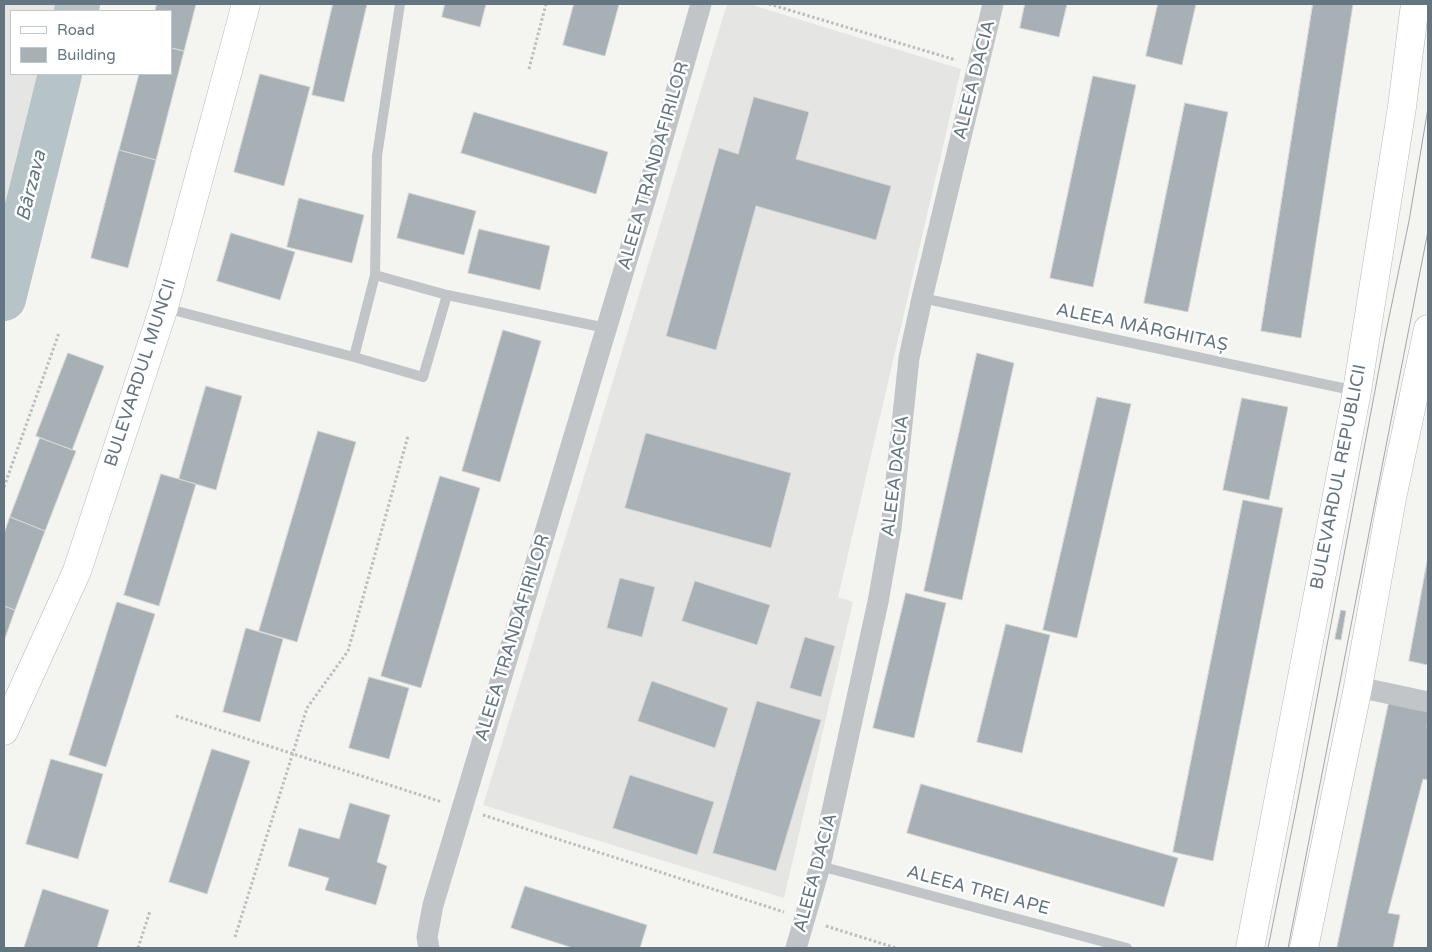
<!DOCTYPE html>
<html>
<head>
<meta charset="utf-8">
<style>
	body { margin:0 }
	#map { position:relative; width:1432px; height:952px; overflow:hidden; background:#f4f4f0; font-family:"Varela Round",sans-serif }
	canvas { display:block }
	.frame { position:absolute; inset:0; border:5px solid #637581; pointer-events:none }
	.legend { position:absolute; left:10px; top:10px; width:162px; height:65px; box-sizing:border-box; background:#fff; border:1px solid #c1c8cd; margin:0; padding:6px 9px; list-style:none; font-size:15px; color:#637581 }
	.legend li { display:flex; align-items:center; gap:10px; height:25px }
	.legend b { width:25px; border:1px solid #c1c8cd }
</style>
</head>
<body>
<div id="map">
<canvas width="1432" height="952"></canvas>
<div class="frame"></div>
<ul class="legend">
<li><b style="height:6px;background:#fff"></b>Road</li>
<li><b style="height:14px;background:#a7b0b5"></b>Building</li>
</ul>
</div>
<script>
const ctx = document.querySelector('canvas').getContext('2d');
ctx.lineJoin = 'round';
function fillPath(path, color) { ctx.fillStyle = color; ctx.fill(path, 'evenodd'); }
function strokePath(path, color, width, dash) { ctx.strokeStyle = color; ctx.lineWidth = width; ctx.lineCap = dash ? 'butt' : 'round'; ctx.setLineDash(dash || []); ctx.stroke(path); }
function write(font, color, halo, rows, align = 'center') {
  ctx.font = font + ' "Varela Round",sans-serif'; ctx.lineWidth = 5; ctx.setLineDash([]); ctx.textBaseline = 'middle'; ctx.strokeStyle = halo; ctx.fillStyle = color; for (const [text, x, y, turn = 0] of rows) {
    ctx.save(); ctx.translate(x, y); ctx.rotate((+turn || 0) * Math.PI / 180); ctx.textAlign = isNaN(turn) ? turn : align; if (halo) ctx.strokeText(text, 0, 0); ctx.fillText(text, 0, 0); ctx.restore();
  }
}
const built = new Path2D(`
	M4,4h73l-2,7h-64v63h42l-49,139z
	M727,4h22l212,65 -123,528 15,5 -69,296 -301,-93 89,-289z`);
const river = new Path2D(`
	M76,11l2,-7
	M4,299l56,-225`);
const building = new Path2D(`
	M157,4h39l-12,47 -13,-3v-37h-16z
	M333,4h34l-23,98 -32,-7z
	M445,4h41l-6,23 -38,-10z
	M574,4h45l-14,52 -42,-11z
	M1025,4h42l-8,33 -39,-9z
	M1158,4h38l-14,61 -36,-9z
	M1313,4h40l-52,334 -40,-7z
	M171,48l13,3 -28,109 -37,-10 20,-76h32z
	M260,74l50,13 -26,99 -50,-14z
	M1093,76l43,9 -43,202 -43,-9z
	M754,97l55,15 -13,47 95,27 -15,54 -120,-34 -40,144 -50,-14 53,-188 19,6z
	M1185,103l43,9 -40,200 -44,-9z
	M474,112l134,40 -12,42 -135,-41z
	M119,150l37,10 -28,108 -37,-10z
	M409,193l67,18 -12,44 -67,-17z
	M299,198l65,17 -12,48 -65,-16z
	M479,229l71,17 -10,44 -72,-17z
	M231,233l64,19 -15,48 -63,-19z
	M503,330l38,11 -41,141 -38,-11z
	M68,353l36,13 -32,84 -36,-14z
	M977,353l37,10 -52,237 -38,-9z
	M206,386l36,10 -26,94 -37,-11z
	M1097,397l34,7 -54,234 -34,-8z
	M1242,398l46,9 -19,93 -46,-10z
	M318,431l38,11 -59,200 -38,-11z
	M646,433l145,40 -20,75 -146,-40z
	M40,438l36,13 -31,80 -35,-14z
	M161,474l35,10 -37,122 -35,-11z
	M440,476l40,12 -59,200 -40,-12z
	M1243,500l40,8 -70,353 -40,-9z
	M10,517l35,14 -30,79 -11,-4v-72z
	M1428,557v108l-19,-4z
	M620,578l35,9 -13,50 -35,-9z
	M695,581l75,24 -13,40 -75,-24z
	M906,593l40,10 -32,135 -41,-10z
	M117,602l38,12 -49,153 -37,-12z
	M4,606l11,4 -11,31z
	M1341,610l5,1 -5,29 -6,-1z
	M1006,624l44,11 -28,118 -45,-11z
	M246,628l37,11 -23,83 -37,-10z
	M805,637l30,9 -14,51 -31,-9z
	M369,677l40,11 -20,71 -40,-11z
	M652,681l76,27 -13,40 -77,-27z
	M757,701l64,19 -45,151 -63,-18z
	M1389,702l39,9 -1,17h1v52l-5,-1 -35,134 12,2 -7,33h-56z
	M212,749l38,12 -43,133 -38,-12z
	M51,759l52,15 -25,85 -52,-15z
	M630,775l84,27 -17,53 -84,-27z
	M921,784l257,74 -14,49 -257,-74z
	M350,803l40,12 -13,47 10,4 -11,39 -51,-15 4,-12 -41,-12 11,-38 40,11z
	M525,886l122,39 -7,23h-67l-62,-20z
	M43,889l66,21 -12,38h-73z`);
const path = new Path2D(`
	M769,4l187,56
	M529,69l17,-65
	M4,487l55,-154
	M176,716l266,86
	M483,815l301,97
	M826,926l70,22
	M235,937l72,-229 41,-57 60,-215
	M138,948l12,-37`);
const lane = new Path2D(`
	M375,275l72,20 159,33
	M922,298l434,93
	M165,308l189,49 69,20 24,-82
	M354,357l21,-82 2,-119 23,-152
	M820,866l307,82`);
const street = new Path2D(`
	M1358,687l70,15
	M429,948l-2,-11 6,-32 215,-715 53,-186
	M796,948l24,-82 58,-264 13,-74 18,-170 13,-60 71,-294`);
const secondary = new Path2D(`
	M4,731l73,-160 87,-264 82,-303
	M1250,948l107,-557 45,-284 13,-103
	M1304,948l54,-261 34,-189 36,-169`);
const tram = new Path2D(`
	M1268,948l30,-149 88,-467 23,-111 19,-113
	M1288,948l140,-717`);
const streetNames = [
	["ALEEA DACIA",975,80,-76],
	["ALEEA TRANDAFIRILOR",654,166,-74],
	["ALEEA MĂRGHITAȘ",1142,328,12],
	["BULEVARDUL MUNCII",141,373,-72],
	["ALEEA DACIA",896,476,-83],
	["BULEVARDUL REPUBLICII",1339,477,-79],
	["ALEEA TRANDAFIRILOR",513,638,-73],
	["ALEEA DACIA",816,873,-75],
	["ALEEA TREI APE",978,891,15]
];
const waterNames = [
	["Bârzava",32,186,-76]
];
fillPath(built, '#e5e5e3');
strokePath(river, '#b6c4c7', 44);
fillPath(building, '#a7b0b5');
strokePath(building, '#d5d5d3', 1);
strokePath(secondary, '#b1b7bb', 29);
strokePath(path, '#bbbdbf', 3, [2.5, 2.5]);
strokePath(lane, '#c1c5c8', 10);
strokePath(street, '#c1c5c8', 21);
strokePath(secondary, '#fff', 28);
strokePath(tram, '#a0a7ab', 1);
write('18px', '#637581', '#fff', streetNames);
write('italic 19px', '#5f777f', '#fff', waterNames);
</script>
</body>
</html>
